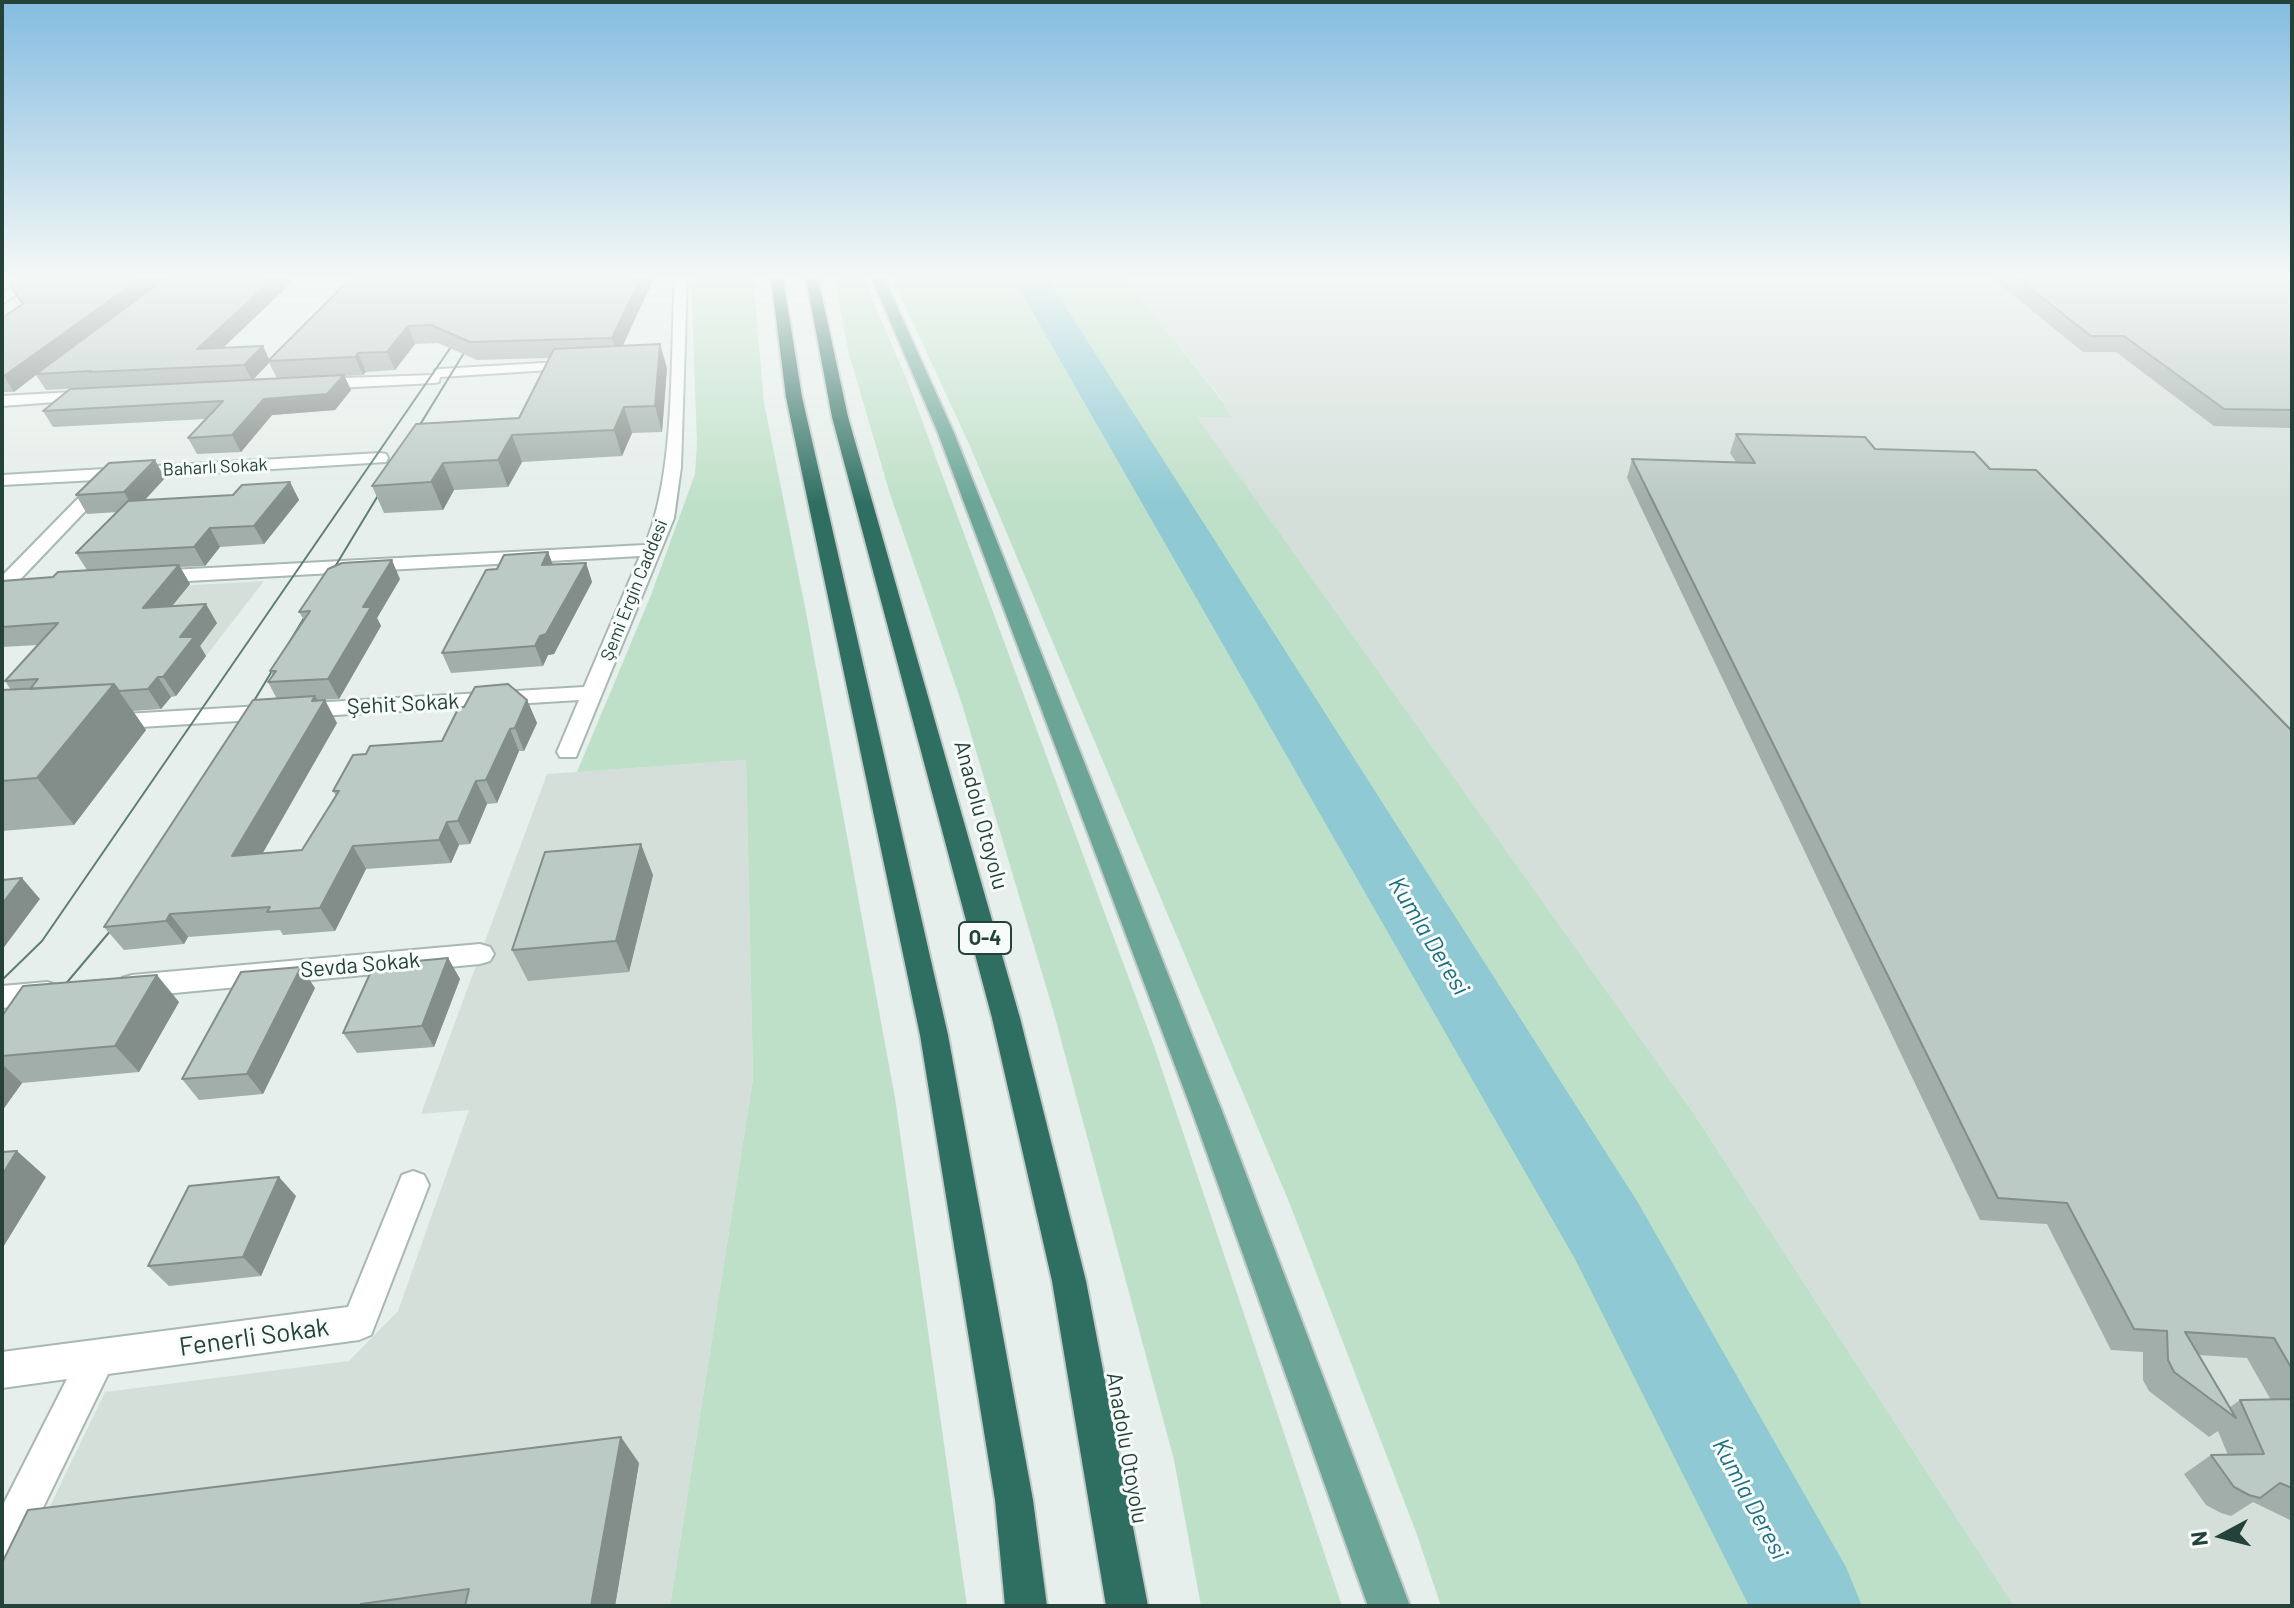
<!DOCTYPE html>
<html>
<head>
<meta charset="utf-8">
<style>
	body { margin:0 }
	#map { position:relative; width:2294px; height:1608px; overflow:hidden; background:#e6efeb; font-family:Barlow,sans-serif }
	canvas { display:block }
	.frame { position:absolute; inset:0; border:4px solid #24423a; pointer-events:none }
	.north { position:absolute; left:2182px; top:1496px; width:80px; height:80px; -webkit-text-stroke:6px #f7fbf9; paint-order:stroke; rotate:263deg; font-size:22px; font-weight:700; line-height:32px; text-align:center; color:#24423a }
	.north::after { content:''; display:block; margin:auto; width:28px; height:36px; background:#24423a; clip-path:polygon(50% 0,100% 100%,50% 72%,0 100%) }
</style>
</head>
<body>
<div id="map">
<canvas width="2294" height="1608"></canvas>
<div class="frame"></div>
<div class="north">N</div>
</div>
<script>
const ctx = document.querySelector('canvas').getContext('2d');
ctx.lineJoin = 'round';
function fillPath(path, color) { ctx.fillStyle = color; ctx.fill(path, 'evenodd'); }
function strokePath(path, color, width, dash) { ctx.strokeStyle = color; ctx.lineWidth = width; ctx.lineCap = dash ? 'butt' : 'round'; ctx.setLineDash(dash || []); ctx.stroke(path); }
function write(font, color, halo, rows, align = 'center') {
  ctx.font = font + ' Barlow,sans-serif'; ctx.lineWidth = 6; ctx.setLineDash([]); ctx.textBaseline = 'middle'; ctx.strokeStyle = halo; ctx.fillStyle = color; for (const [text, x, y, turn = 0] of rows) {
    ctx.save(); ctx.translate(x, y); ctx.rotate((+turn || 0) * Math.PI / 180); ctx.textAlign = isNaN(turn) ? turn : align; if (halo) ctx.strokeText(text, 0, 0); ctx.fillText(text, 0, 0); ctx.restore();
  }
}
const built = new Path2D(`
	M1125,278h1167v1328h-278l-320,-492 -498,-698 33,1 -6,-16z
	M264,581l-58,75 -130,9 65,-77z
	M746,760l7,319 -83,527h-668l103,-214 244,-31 49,-50 71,-201 -48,4 126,-340z`);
const green = new Path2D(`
	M691,278h62l11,125 41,204 90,491 72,508h-297l83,-527 -7,-319 -169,12 74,-177 44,-121 2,-30z
	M834,278h29l44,102 247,666 188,560h-141l-27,-146 -121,-450 -91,-306 -72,-210 -41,-140z
	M892,278h233l98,124 7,15h-33l497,697 320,492h-573l-25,-74 -127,-330 -319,-756z`);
const river = new Path2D(`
	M1013,278h34l590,923 209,366 16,39h-113l-174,-347z`);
const minor = new Path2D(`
	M25,278h15l-38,26v-10z
	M675,278h12l-6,189 -7,51 -98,239h-16l-3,-5 22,-52 -471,29 -8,-2 -3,-5 3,-5 8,-2 476,-28 56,-131 -488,27 -10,-6 10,-6 493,-26c31,-73 25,-187 30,-267z
	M577,361l7,4 -2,3 -142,9 -1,5 -5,1 -118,6 -8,-5 8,-5 118,-4 1,-5 5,-1z
	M91,391l5,2v6l-94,7v-10z
	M380,453l6,1 2,4 -2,4 -275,17 -1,6 -100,105 -8,2v-16l94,-96 -94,5v-10z
	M480,944l10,3 4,7 -4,7 -10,3 -348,33 -10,-3 -4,-8 4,-8 10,-3z
	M47,982l10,3 4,8 -4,8 -55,7v-22z
	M413,1171l11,4 5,10 -58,150 -12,5 -251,34 -92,189 -14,6v-62l65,-128 -65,9v-36l346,-45 54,-132z`);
const primary = new Path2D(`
	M872,278h12l70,155 268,678 188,495h-42l-176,-495 -254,-678z`);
const motorway = new Path2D(`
	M771,278h12l19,119 146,638 85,465 14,106h-42l-10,-106 -75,-465 -134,-638z
	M806,278h12l30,139 172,601 66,263 62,325h-42l-54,-325 -60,-263 -160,-601z`);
const tram = new Path2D(`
	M410,441l65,-106
	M243,719l145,-240
	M2,980l40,-39 420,-610
	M53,999l69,-82`);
const wall = new Path2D(`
	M351,278h303l-31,67 44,23 -5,64 -30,1 -10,23 -100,6 -14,25 -54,3 -11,20 -59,3 -12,-27 147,-68 30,-60 -72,2 -39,-17 -23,1 -20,26 -29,2 -3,3 -19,1 7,14 -16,20 -63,5 -31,37 -44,2 -9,-16 18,-19 -153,8 -10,-16 55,-24 -52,3 -10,-15 -22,17h-12v-74l20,-14 -12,-19 282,-3 -69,66 40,-2 6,14zM269,363l8,15 -24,1z
	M1992,278h300v150l-78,-2 -98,-74h-33z
	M1736,434l139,15 115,20 302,262v790l-39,-19 -22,14 -10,-3 -15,-8 -22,-31 27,-19h17l-10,-24 -9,6 -60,-46 -6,-11v-28l-32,-2 -64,-126 -67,-4 -353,-742 5,-19 104,3 -6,-9zM2198,1355l49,3 24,42h-31l-11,8z
	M165,478l-21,22 89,-5 57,-13 9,18 -35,44 -44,3 -15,19 -25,1 10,17 -18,22 45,17 -17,23 6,10 -30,40 -5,1 -10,12 -28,2 13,19 -72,95 -72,6v-141h9l-6,-9 33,-36 -36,2v-66l51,-4 34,-7 -11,-17 42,-41 -31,2 -11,-19z
	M548,552l5,13 33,-2 6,19 -38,72 -6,1 -5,11 -92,7 -9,-20 55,-84z
	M400,579l-23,39 4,8 -42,73 -22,1 20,23 -75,130 40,-3 34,-54 -3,-5 33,-37 76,-13 85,-41 10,23 -13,28h-5l-22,52 -10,1 -17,40 -11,1 -8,18 -85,6 -31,62 -52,4 -3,-5 -92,7 -4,7 -60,6 -20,-23 173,-228 -9,-17 5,-7 -3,-4 34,-51 -5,-8z
	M653,875l-24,97 -101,9 -16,-31z
	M448,958l12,21 -26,68 -77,6 -14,-20z
	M315,988l-52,106 -64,6 -17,-21z
	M179,1002l-40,70 -117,11 -20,28v-95z
	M296,1196l-35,80 -92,10 -21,-20z
	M639,1463l-24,143h-613z`);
const shadedWall = new Path2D(`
	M141,278h26l-131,96v1l-22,17 -10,-16z
	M274,278h16l2,4 -87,83 -8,-16z
	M641,278h13l-36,78 -6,-18z
	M408,326l7,18 -20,26 -8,-18z
	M660,344l7,24 -5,64 -7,-26z
	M263,346l7,15h-2l1,2 -17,18 -8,-16z
	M358,353l8,19 -3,3 -8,-18z
	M344,375l7,15 -16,20 -63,5 -31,37 -9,-17 32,-36z
	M624,407l8,26 -10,23 -8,-26z
	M512,435l10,27 -14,25 -10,-27z
	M155,460l10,18 -30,33 -11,-19z
	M443,463l11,27 -11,20 -12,-28z
	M290,482l9,18 -35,44 -10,-18z
	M210,528l10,19 -15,19 -11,-19z
	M548,552l7,19 -13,-6z
	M392,560l8,19 -23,39 4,8 -42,73 -11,-20 35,-72z
	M586,563l6,19 -38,72 -6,1 -5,11 -8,-20 5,-10z
	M179,565l11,19 -35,43 -12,-19z
	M206,604l11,19 -17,23 6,10 -30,40 -13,-19 17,-40z
	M158,677l13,20 -10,12 -13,-20z
	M114,684l32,46 -72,95 -37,-47z
	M315,696l6,11 4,-7 12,23 -89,156 -16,-23z
	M527,700l10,23 -13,28 -9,-23z
	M510,729l9,22 -22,52 -11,-23z
	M476,781l11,23 -17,40 -12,-23z
	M447,822l12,23 -8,18 -12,-23z
	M641,844l12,31 -24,97 -13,-31z
	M353,846l13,23 -31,62 -15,-23z
	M22,878l18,21 -38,51v-46z
	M170,914l18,23 -4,7 -18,-23z
	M448,958l12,21 -26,68 -12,-21z
	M301,967l14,21 -52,106 -16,-20z
	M157,975l22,27 -40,70 -24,-26z
	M2,1064l20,19 -20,28z
	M17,1151l29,26 -44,72v-74z
	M279,1177l17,19 -35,80 -18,-19z
	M621,1437l18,26 -24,143h-24z`);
const building = new Path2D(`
	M21,278h120l-137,98h-2v-58l21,-14 -13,-19z
	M166,278h108l-77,71 66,-3 -19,19 -154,7 1,-1 -55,3z
	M351,278h290l-29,60 -142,4 -39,-17 -23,1 -21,26 -29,1 -3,4 -87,4z
	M2017,278h275v132l-68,-1 -100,-73h-33z
	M660,344l-5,62 -31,1 -10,23 -102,5 -14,25 -55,3 -12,19 -59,4 44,-62 103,-6 35,-69z
	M344,375l-17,19 -63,5 -32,36 -44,3 35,-37 -180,10 27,-22z
	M1736,434l129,3 10,12 99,3 16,17 46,1 256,261v638l-18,-31 -89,-6 51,86 -62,-46 -6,-12 -1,-29 -33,-2 -67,-126 -69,-5 -366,-739 123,4z
	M155,460l-31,32 -48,3 33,-32z
	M290,482l-36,44 -44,2 -16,19 -118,6 52,-52 105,-6 9,-10z
	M548,552l-6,13 44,-2 -40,71 -6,2 -5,10 -93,7 44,-83 11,-1 7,-14z
	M392,560l-29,47h8l-43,72 -60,3 8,-11h-6l40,-60 -11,1 29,-43 14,-6z
	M179,565l-36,43 63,-4 -26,33h14l-31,40h-5l-10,12 -29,2 -5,-7 -84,5 8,-10 -33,2 53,-58 -56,4v-46l51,-4 5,-5z
	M114,684l-77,94 -35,3v-91z
	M508,684l19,16 -12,28 -5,1 -24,51 -10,1 -18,40 -11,1 -8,18 -86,6 -33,62 -53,4 3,-5 -100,7 -4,7 -62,6 149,-227 62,-4 -3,5 13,-1 -93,156 70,-6 37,-59h-6l20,-36 13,-1 4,-8 72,-5 17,-34h5l11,-20z
	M641,844l-25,97 -104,9 33,-98z
	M22,878l-20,26v-24z
	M448,958l-26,68 -79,7 31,-68z
	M301,967l-54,107 -65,5 59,-107z
	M157,975l-42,71 -113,10v-40l21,-30z
	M17,1151l-15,24v-23z
	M279,1177l-36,80 -95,9 41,-80z
	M2292,1399v89l-12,-5 -20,15 -11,-3 -15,-8 -23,-32 53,-1 -24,-54z
	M621,1437l-30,169h-126l4,-17 -108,15v2h-359v-43l26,-53z`);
const farStreetnames = [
	["Baharlı Sokak",215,467,-3],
	["Şemi Ergin Caddesi",634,590,-68]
];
const shields = [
	[985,938,52]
];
const shieldNames = [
	["O-4",985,938]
];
const streetNames = [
	["Şehit Sokak",403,704,-3],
	["Anadolu Otoyolu",981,815,75],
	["Sevda Sokak",360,965,-5],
	["Anadolu Otoyolu",1127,1448,80]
];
const waterNames = [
	["Kumla Deresi",1429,936,59],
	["Kumla Deresi",1750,1499,62]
];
const nearStreetnames = [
	["Fenerli Sokak",254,1337,-8]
];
fillPath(built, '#d4dfda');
fillPath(green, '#bfe0c8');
fillPath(river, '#8ec9d4');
strokePath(minor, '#a8b8b2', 4);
strokePath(primary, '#c2cac8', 4);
strokePath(motorway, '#c2cac8', 4);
fillPath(minor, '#fff');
fillPath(primary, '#6aa596');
fillPath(motorway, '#2f6f62');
strokePath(tram, '#5f7d75', 2);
fillPath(wall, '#a1aea9');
fillPath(shadedWall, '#838d89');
fillPath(building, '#bbcac4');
strokePath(building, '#838d89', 2);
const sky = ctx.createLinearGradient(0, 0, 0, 503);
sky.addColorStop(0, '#84bce0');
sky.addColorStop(0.55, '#f4f8f6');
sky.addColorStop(1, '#f4f8f600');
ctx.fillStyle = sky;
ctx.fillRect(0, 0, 2294, 503);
write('18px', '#24423a', '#f7fbf9', farStreetnames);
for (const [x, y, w] of shields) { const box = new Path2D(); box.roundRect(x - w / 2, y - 16, w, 32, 6); ctx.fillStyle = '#f7fbf9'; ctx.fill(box); strokePath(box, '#24423a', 2); }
write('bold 20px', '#24423a', null, shieldNames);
write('22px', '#24423a', '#f7fbf9', streetNames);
write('italic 24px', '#1c6f80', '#f7fbf9', waterNames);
write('26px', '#24423a', '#f7fbf9', nearStreetnames);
</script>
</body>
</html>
